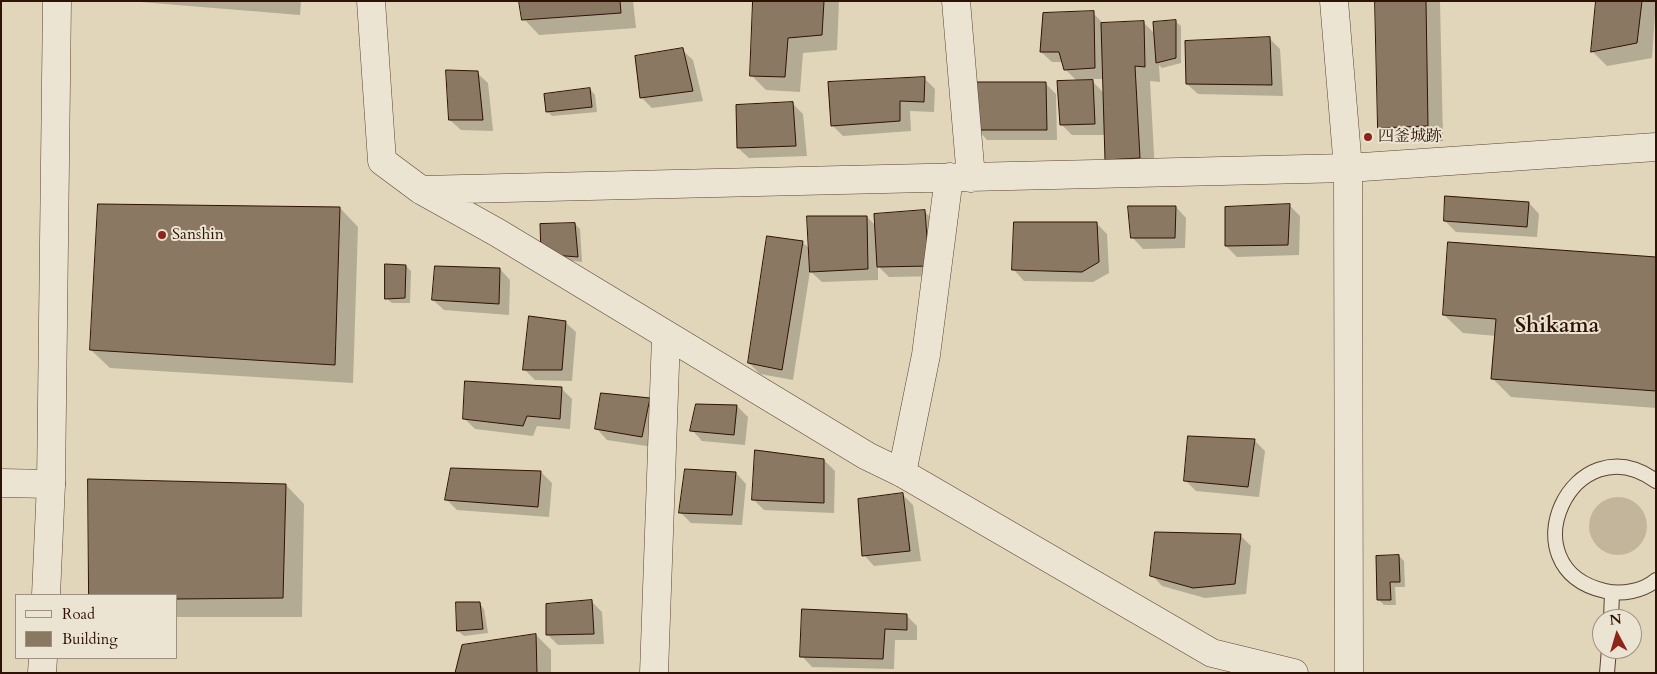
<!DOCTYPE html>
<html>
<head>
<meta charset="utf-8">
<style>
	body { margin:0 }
	#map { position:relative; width:1657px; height:674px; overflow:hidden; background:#e1d6ba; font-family:Cardo,serif }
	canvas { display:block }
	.frame { position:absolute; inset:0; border:2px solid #2e1205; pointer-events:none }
	.legend { position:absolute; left:15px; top:594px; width:162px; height:65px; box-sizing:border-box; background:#ece4d2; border:1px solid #a09080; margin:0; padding:6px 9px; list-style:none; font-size:15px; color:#2e1205 }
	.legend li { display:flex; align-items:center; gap:10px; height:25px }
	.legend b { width:25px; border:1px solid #a09080 }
	.north { position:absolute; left:1592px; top:609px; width:50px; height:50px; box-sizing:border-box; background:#ece4d2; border:1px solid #a09080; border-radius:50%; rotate:354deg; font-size:14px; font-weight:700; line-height:20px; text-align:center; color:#2e1205 }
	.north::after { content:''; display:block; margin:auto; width:18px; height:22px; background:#8f2418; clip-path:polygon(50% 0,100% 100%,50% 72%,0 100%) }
</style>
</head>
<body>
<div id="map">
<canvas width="1657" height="674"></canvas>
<div class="frame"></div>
<ul class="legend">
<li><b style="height:6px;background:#ece4d2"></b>Road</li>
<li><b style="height:14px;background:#8b7863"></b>Building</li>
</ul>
<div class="north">N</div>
</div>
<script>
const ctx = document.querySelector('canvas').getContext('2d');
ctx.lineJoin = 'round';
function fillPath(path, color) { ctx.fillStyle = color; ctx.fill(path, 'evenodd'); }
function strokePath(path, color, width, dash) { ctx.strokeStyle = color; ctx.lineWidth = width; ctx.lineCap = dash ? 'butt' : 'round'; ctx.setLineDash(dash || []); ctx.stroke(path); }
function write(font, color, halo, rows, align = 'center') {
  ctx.font = font + ' Cardo,"Noto Serif JP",serif'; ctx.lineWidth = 4; ctx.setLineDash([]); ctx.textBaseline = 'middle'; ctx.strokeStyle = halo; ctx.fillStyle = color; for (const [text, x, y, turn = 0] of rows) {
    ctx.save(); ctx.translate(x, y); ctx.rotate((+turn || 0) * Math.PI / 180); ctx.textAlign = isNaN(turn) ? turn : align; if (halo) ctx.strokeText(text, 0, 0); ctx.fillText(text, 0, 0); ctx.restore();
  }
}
const green = new Path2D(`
	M1589 526a29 29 0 1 1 58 0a29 29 0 1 1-58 0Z`);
const shadow = new Path2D(`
	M128,1h173l-1,14z
	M521,1h112l3,27 -97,7 -15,-16z
	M755,1h84l-2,49 -34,3 -3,39 -34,-2 -15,-15z
	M1376,1h64l3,140 -49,2 -15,-16z
	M1597,1h59l-4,57 -45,8 -15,-15z
	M1093,13l11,11 40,-1 11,11 20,-13 6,5v37l-19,5 -3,-3 1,17 -10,-1 5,92 -33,2 -15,-16 -1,-24h-34l-11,-11 16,-43 -12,-12 -2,-7h-11l-11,-10zM1090,79h14v14z
	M1269,38l11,11 3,47 -85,-2 -11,-10z
	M682,50l11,10 10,41 -51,7 -11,-11z
	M477,73l11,10 5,48 -32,-1 -11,-10z
	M924,78l11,11 -1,23 -24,-1 1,20 -68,5 -11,-11z
	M1045,83l11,11 1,46h-70l-10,-11z
	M590,89l5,6 2,17 -45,4 -5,-5z
	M793,104l10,10 4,42 -58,2 -11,-10z
	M1529,203l10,11 -2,23 -81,-5 -11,-11z
	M1289,205l11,11 -1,39 -62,2 -11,-11z
	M1176,207l10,11 -1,30 -42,1 -10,-11z
	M340,208l18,19 -5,156 -243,-15 -19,-18z
	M924,211l11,11 4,54 -50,1 -11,-11v14l-56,2 -12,-11 -17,109 -33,-6 -11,-11 53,-121 8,7 57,-32 9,9z
	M1096,223l11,11 2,39 -16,9 -69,-1 -10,-11z
	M575,224l5,5 2,33 -34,-4z
	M1656,258v150l-145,-11 -19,-19 4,-42 -33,-3 -19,-18z
	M406,266l5,5 -1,32h-18l-6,-5z
	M500,269l10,11 -1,35 -65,-5 -11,-10z
	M565,322l11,10 -4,49 -37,-1 -11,-11z
	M561,388l11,11 -2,30 -33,-3 -4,10 -58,-7 -11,-11z
	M649,400l11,10 -7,37 -46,-7 -10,-11z
	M697,405l40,1 11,11 -3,28 -43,-4 -10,-11z
	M1254,440l11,11 -6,46 -63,-6 -10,-10z
	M824,460l11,11 -1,42 -70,-3 -11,-11z
	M452,469l89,3 11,11 -3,34 -92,-7 -11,-11z
	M736,473l10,11 -4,41 -51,-2 -11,-11z
	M89,480l197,5 18,19 -2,113h-126v-22h-86z
	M903,495l10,10 8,56 -47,5 -10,-11z
	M1240,535l11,11 -5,48 -41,4 -43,-12 -10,-11z
	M1399,556l5,5 1,26h-10l1,18h-12l-5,-5z
	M592,602l10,10 2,32 -46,1 -11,-11z
	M479,603l5,6 4,24 -24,3 -6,-5z
	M906,615l11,11v14h-22l-1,29 -82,-2 -10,-11z
	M536,635l15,15v23h-95z`);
const building = new Path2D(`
	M519,1h101l1,12 -99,7z
	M753,1h71l-2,34 -34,3 -3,39 -35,-1z
	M1375,1h51l2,125 -50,2z
	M1596,1h46l-5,42 -46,9z
	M1094,11l1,57 -31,2 -5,-18h-19l3,-39z
	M1176,20v38l-20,5 -3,-41z
	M1144,21l1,46 -10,-1 5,92 -35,2 -4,-137z
	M1270,37l2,48 -86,-1 -1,-43z
	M683,48l10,43 -53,7 -5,-42z
	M446,70l32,1 5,49h-34z
	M925,77l-1,25 -24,-1v20l-69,5 -3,-44z
	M1093,80l2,44 -35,1 -3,-44z
	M974,82h72l1,48h-72z
	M590,88l2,19 -46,5 -2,-18z
	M793,102l3,44 -59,2 -1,-43z
	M1445,196l84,6 -2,25 -83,-6z
	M98,204l242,3 -5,158 -245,-15z
	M1290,204l-2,41 -63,1v-39z
	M1128,206h48l-1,32h-44z
	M925,210l4,56 -52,1 -3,-53z
	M807,216h60l1,53 -58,3z
	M1014,222h83l2,40 -17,10 -70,-2z
	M575,223l3,34 -37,-3 -1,-30z
	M767,236l36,5 -21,129 -34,-7z
	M1448,242l208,15v134l-165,-12 5,-60 -53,-4z
	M385,264l21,1 -1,33 -20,1z
	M435,266l65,2 -1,36 -67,-4z
	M529,316l37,5 -4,49h-39z
	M465,381l97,6 -2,32 -33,-3 -4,10 -60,-7z
	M601,393l49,5 -8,39 -47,-8z
	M696,404l41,1 -3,30 -44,-4z
	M1188,436l67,3 -7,48 -64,-6z
	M755,450l69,9v44l-72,-3z
	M451,468l90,3 -3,36 -93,-7z
	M685,469l51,3 -4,43 -53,-2z
	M88,479l198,5 -3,114 -107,1v-4h-87z
	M903,493l7,58 -48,5 -4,-57z
	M1155,532l86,2 -6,50 -42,4 -43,-12z
	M1399,555l1,27h-10l1,18h-14l-1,-44z
	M592,600l2,34 -48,1v-31z
	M456,602h24l3,27 -26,2z
	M802,609l105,5v16l-22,-1 -2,30 -83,-2z
	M536,634l1,39h-82l7,-28z`);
const service = new Path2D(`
	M1656,481c-83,-60 -151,87 -51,110 17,4 38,0 51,-11
	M1611,619l1,-26
	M1607,673l2,-24`);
const minor = new Path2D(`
	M371,1l11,160 39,29 77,43 369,223 35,17 310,180 82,20
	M956,1l15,177
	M421,190l927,-22 308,-21
	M902,473l24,-118 23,-178
	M1,483l50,1
	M654,673l12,-336`);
const tertiary = new Path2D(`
	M1334,1l14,167 1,505
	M46,595l5,-111 6,-483
	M42,673l1,-15`);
const markers = [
	[1368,137,5,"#8f2418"],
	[162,235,5,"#8f2418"]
];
const poiNames = [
	["四釜城跡",1378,137],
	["Sanshin",172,235]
];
const districtNames = [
	["Shikama",1557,327]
];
fillPath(green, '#c3b59b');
fillPath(shadow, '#0003');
fillPath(building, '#8b7863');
strokePath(building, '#2e1205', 1);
strokePath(service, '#5b4332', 16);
strokePath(minor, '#5b4332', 29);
strokePath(tertiary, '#5b4332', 29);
strokePath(service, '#ece4d2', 14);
strokePath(minor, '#ece4d2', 28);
strokePath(tertiary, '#ece4d2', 28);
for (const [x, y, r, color] of markers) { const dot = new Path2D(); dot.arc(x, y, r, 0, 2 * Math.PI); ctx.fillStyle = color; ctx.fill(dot); strokePath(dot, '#ece4d2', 2); }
write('16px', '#2e1205', '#ece4d2', poiNames, 'left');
write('bold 21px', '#2e1205', '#ece4d2', districtNames);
</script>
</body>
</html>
